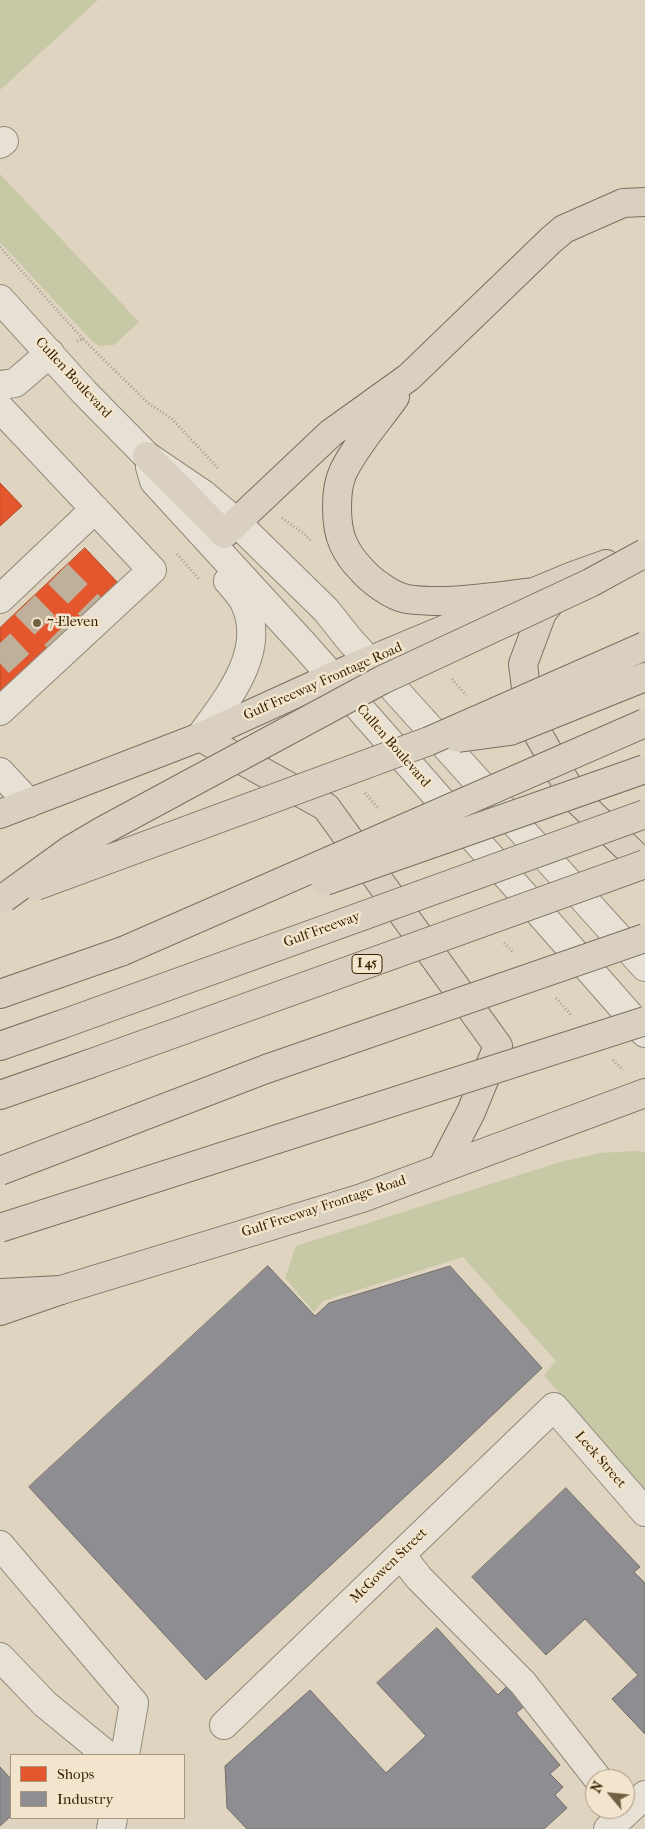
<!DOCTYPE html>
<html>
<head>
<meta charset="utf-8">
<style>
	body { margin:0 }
	#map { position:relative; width:645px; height:1829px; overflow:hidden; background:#dfd4bf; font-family:"IM FELL French Canon",serif }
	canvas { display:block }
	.legend { position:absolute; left:10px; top:1754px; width:175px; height:65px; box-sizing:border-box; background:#f3e5cd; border:1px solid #a8977b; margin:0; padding:6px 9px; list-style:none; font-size:15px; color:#382200 }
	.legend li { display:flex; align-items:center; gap:10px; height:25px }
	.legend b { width:25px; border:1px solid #a8977b }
	.north { position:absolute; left:585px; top:1769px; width:50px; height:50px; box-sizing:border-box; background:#f3e5cd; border:1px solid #a8977b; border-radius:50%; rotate:298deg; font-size:14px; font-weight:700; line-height:20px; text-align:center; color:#382200 }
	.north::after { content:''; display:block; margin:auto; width:18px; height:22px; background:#726043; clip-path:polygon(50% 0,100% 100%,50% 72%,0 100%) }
</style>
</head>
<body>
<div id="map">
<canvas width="645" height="1829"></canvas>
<ul class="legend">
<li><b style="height:14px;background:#e4572e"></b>Shops</li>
<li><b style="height:14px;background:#8d8d92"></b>Industry</li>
</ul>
<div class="north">N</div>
</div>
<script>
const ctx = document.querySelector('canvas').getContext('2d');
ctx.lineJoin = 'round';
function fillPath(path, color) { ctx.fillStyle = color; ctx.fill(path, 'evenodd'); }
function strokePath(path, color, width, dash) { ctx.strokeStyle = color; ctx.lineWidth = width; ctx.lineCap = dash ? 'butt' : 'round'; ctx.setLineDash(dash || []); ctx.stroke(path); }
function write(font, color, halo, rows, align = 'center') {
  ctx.font = font + ' "IM FELL French Canon",serif'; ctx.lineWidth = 5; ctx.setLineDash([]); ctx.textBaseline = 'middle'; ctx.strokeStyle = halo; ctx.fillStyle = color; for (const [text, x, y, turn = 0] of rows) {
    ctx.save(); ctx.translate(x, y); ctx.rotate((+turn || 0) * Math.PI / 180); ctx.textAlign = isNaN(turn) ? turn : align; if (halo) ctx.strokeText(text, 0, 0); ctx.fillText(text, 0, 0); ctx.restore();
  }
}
const green = new Path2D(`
	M0,0h98l-98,90z
	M0,174l139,148 -25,23 -15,1 -7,-5 -92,-99z
	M636,1151l9,1v339l-101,-116 12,-14 -93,-104 -140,44 -9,11 -29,-34 11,-32 264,-84 41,-9z`);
const shops = new Path2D(`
	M0,483l22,23 -22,20z
	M85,548l34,36 -116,108 -3,-2v-62z`);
const industry = new Path2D(`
	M268,1266l47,50 14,-13 121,-37 92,102 -96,91 -240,221 -177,-193z
	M566,1488l74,79 -6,5 11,11v151l-33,-35 26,-24 -53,-56 -39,36 -74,-78z
	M437,1628l61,67 13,-13 19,20 -14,11 44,52 -10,9 13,13 -8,8 12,13 -23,21h-297l-20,-21 -2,-42 85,-76 76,83 40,-37 -49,-53z
	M0,1767l11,12v37l-11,10z`);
const minorTunnel = new Path2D(`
	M58,574l34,34
	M25,605l34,35
	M0,643l26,28`);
const path = new Path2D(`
	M0,247l83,92
	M77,341l6,-2 65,64 23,15 47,50
	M282,518l21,15 9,9
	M177,554l22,25
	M452,679l14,16
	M365,793l14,16
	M504,943l10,10
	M556,998l16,18
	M613,1060l10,10`);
const minor = new Path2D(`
	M0,144l4,-3
	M0,299l84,93 63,64 56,38 34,29 89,87 23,29 296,328
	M0,385l15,-2 35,-30
	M0,408l152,162 -152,141
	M150,467l4,14 152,166 339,386
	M0,599l95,-90
	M200,737c26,-37 66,-83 46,-131 -3,-9 -12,-18 -18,-25
	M0,772l29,31
	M0,1545l134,158 -9,52
	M401,1555l18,23 104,105 75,96
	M0,1657l45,47 62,51
	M224,1725l330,-318 91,105
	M111,1829l2,-11
	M608,1829l37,-34`);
const major = new Path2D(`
	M560,590l-18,23 -19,51 7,56 44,77 71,68
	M200,737l126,70 172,239 -27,66 -28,54
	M0,814l200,-77 152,-69 218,-91 36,-13
	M0,1311l61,-21 301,-92 283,-105`);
const highway = new Path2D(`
	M395,397c-17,24 -39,48 -52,75 -8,17 -8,53 0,71 4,9 10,18 17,25 10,12 31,28 47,31 41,6 88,-3 129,-7
	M147,456l77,78 107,-101 78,-56 142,-137 13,-11 59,-26 22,-1
	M0,994l123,-43
	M0,1046l60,-21
	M0,1095l89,-31
	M0,1293l61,-3`);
const highwayBridge = new Path2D(`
	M458,738l52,-7 135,-54
	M325,881l320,-112
	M36,886l393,-145 216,-95
	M4,898l66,-48 34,-20 278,-150 208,-97 55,-30
	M123,951l522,-228
	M60,1025l585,-211
	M89,1064l556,-200
	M0,1171l266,-102 379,-131
	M0,1228l645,-207`);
const markers = [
	[37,623,5,"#726043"]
];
const shields = [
	[367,964,30]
];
const shieldNames = [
	["I 45",367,964]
];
const streetNames = [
	["Cullen Boulevard",73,378,47],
	["Gulf Freeway Frontage Road",323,682,-24],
	["Cullen Boulevard",393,746,49],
	["Gulf Freeway",322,930,-20],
	["Gulf Freeway Frontage Road",324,1207,-18],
	["Leek Street",600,1460,49],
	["McGowen Street",389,1566,-44]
];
const poiNames = [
	["7-Eleven",47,623]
];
fillPath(green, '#c7c8a5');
fillPath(shops, '#e4572e');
strokePath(shops, '#b04720', 1);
fillPath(industry, '#8d8d92');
strokePath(industry, '#746d66', 1);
strokePath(minorTunnel, '#beb099', 28, [28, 14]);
strokePath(minor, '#918979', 30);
strokePath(major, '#797060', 30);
strokePath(highway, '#797060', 30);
strokePath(path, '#a49d92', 3, [1, 2.5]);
strokePath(minor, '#e6e0d5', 28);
strokePath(major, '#d9d0c1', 28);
strokePath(highway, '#d9d0c1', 28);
strokePath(highwayBridge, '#797060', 30, []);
strokePath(highwayBridge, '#d9d0c1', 28);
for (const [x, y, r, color] of markers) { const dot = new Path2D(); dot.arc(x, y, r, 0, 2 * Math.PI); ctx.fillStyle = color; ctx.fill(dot); strokePath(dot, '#f3e5cd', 2); }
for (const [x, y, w] of shields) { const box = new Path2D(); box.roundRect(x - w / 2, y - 9.5, w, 19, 4); ctx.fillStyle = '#f3e5cd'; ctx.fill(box); strokePath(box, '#382200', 1); }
write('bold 12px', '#382200', null, shieldNames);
write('14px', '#382200', '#f3e5cd', streetNames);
write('14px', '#382200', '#f3e5cd', poiNames, 'left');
</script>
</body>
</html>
